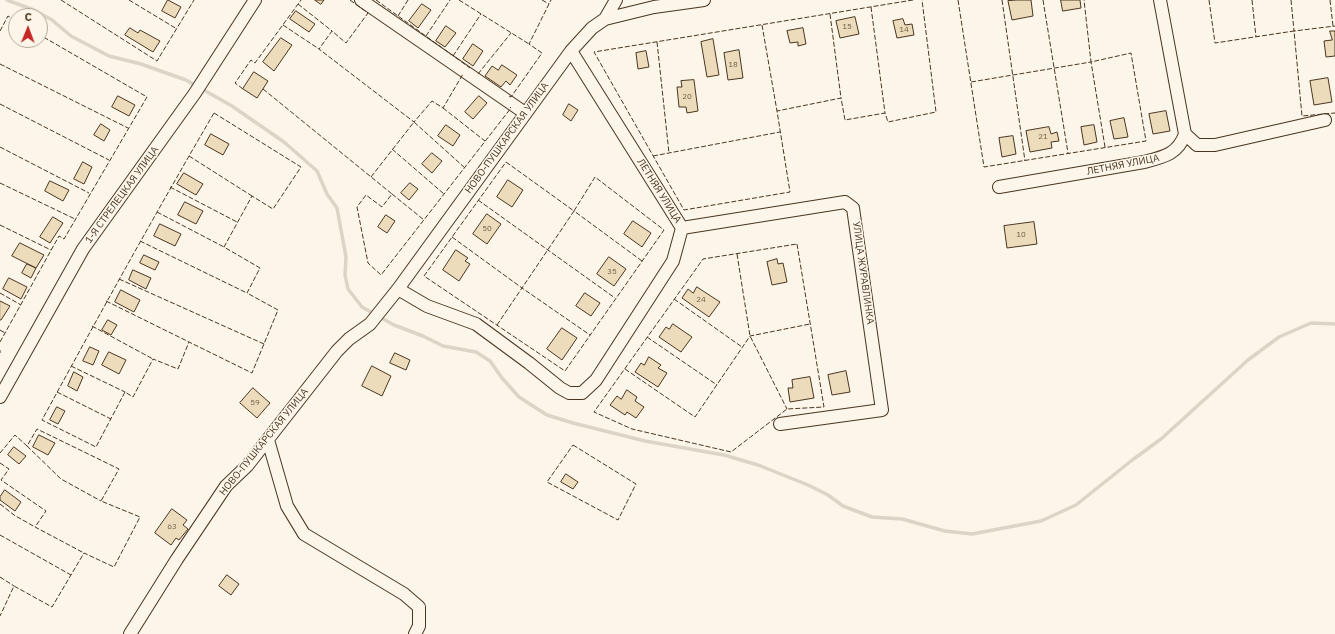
<!DOCTYPE html>
<html>
<head>
<meta charset="utf-8">
<style>
	body { margin:0 }
	#map { position:relative; width:1335px; height:634px; overflow:hidden; background:#fbf6e9; font-family:"IBM Plex Sans",sans-serif }
	canvas { display:block }
	.north { position:absolute; left:8px; top:8px; width:40px; height:40px; box-sizing:border-box; background:#fbf6e9; border:1px solid #b4a999; border-radius:50%; rotate:1deg; font-size:11px; font-weight:700; line-height:16px; text-align:center; color:#4a3520 }
	.north::after { content:''; display:block; margin:auto; width:14px; height:18px; background:#c62828; clip-path:polygon(50% 0,100% 100%,50% 72%,0 100%) }
</style>
</head>
<body>
<div id="map">
<canvas width="1335" height="634"></canvas>
<div class="north">С</div>
</div>
<script>
const ctx = document.querySelector('canvas').getContext('2d');
ctx.lineJoin = 'round';
function strokePath(path, color, width, dash) { ctx.strokeStyle = color; ctx.lineWidth = width; ctx.lineCap = dash ? 'butt' : 'round'; ctx.setLineDash(dash || []); ctx.stroke(path); }
function fillPath(path, color) { ctx.fillStyle = color; ctx.fill(path, 'evenodd'); }
function write(font, color, halo, rows, align = 'center') {
  ctx.font = font + ' "IBM Plex Sans",sans-serif'; ctx.lineWidth = 3; ctx.setLineDash([]); ctx.textBaseline = 'middle'; ctx.strokeStyle = halo; ctx.fillStyle = color; for (const [text, x, y, turn = 0] of rows) {
    ctx.save(); ctx.translate(x, y); ctx.rotate((+turn || 0) * Math.PI / 180); ctx.textAlign = isNaN(turn) ? turn : align; if (halo) ctx.strokeText(text, 0, 0); ctx.fillText(text, 0, 0); ctx.restore();
  }
}
const stream = new Path2D(`
	M7,0l27,10 18,10 19,16 38,20 32,8 45,16 46,26 52,36 33,29 10,23 10,14 9,49 -1,18 3,14 14,18 32,18 29,11 20,10 33,6 14,9 12,17 17,19 28,18 26,8 72,18 79,14 34,10 50,20 20,10 15,11 29,11 30,2 43,12 27,3 69,-13 35,-16 55,-44 30,-22 87,-79 31,-23 32,-14 24,1`);
const building = new Path2D(`
	M168,0l13,7 -6,11 -13,-7z
	M315,0h9l-3,4z
	M1017,0h14l2,16 -21,4 -4,-19z
	M1061,0h19l1,8 -18,3z
	M422,4l9,6 -13,18 -9,-7z
	M296,11l19,13 -6,8 -19,-13z
	M855,17l4,17 -19,4 -4,-17z
	M903,19l2,6 7,-1 2,11 -17,3 -4,-17z
	M446,26l10,7 -11,14 -9,-6z
	M130,28l8,5 2,-3 20,11 -7,11 -28,-17z
	M803,28l3,16 -8,2v-4l-8,1 -3,-12z
	M1330,31h5v25l-9,1 -2,-16 8,-1z
	M281,38l11,7 -18,26 -11,-9z
	M713,39l6,36 -12,2 -6,-35z
	M473,44l10,7 -10,15 -10,-7z
	M739,50l4,28 -15,2 -4,-27z
	M646,51l3,16 -11,2 -2,-16z
	M502,65l15,10 -7,10 -4,-4 -5,6 -16,-11 7,-10 6,4z
	M254,72l14,9 -11,17 -14,-9z
	M1328,78l4,24 -18,3 -4,-24z
	M694,80l4,31 -11,2 -1,-6h-7l-2,-20h5l-1,-6z
	M118,96l17,9 -6,11 -17,-9z
	M479,96l8,7 -14,16 -8,-7z
	M569,104l9,6 -7,11 -8,-6z
	M1166,111l4,20 -17,3 -4,-20z
	M1124,118l4,19 -14,2 -4,-18z
	M101,124l9,6 -6,11 -10,-6z
	M446,125l14,10 -7,11 -15,-10z
	M1094,125l3,17 -13,3 -3,-18z
	M1049,127l2,7 6,-2 2,9 -8,1 1,6 -22,4 -4,-21z
	M211,134l18,10 -6,11 -18,-10z
	M1013,136l3,18 -14,3 -3,-19z
	M432,153l10,8 -10,12 -10,-9z
	M83,162l9,5 -8,17 -10,-5z
	M184,173l19,11 -7,11 -19,-11z
	M508,180l15,10 -11,17 -15,-10z
	M50,181l19,9 -6,11 -18,-10z
	M410,183l8,6 -9,11 -8,-7z
	M185,202l18,9 -7,13 -18,-9z
	M487,214l14,10 -14,20 -14,-10z
	M386,215l9,6 -8,12 -9,-6z
	M53,217l10,6 -13,20 -10,-6z
	M633,221l18,12 -9,14 -18,-13z
	M1034,222l3,22 -30,4 -3,-22z
	M160,224l21,10 -6,12 -21,-10z
	M20,243l24,12 -8,13 -24,-12z
	M456,250l12,8 -3,3 5,3 -11,17 -16,-11z
	M144,255l15,7 -4,8 -15,-7z
	M609,257l17,12 -12,17 -17,-12z
	M777,259l1,5 5,-1 4,19 -15,3 -5,-23z
	M27,264l9,4 -5,10 -9,-5z
	M133,270l18,8 -5,11 -17,-9z
	M9,278l18,9 -6,12 -18,-10z
	M697,287l23,15 -11,15 -27,-19 6,-9 5,4z
	M121,290l19,10 -6,12 -19,-10z
	M585,293l15,10 -9,13 -15,-10z
	M0,301l10,5 -9,14h-1z
	M108,320l9,5 -6,10 -9,-5z
	M673,324l19,13 -11,15 -22,-15 7,-10 3,2z
	M562,328l15,10 -15,22 -15,-11z
	M90,347l9,4 -6,14 -10,-4z
	M109,352l17,8 -7,14 -17,-9z
	M395,353l15,7 -4,10 -16,-7z
	M649,357l12,8 -3,3 9,5 -9,14 -23,-15 6,-9 3,2z
	M372,366l19,10 -9,20 -20,-10z
	M846,371l4,21 -18,3 -4,-20z
	M74,372l9,5 -6,14 -9,-5z
	M810,377l4,21 -24,4 -2,-14h5l-1,-8z
	M253,388l17,15 -13,15 -17,-15z
	M627,390l10,7 -2,4 9,6 -8,11 -9,-6 -2,3 -15,-10 7,-9 4,3z
	M57,407l8,4 -7,13 -8,-4z
	M39,435l16,8 -7,12 -15,-8z
	M14,447l12,9 -7,8 -11,-9z
	M566,474l12,8 -5,7 -12,-7z
	M5,490l16,12 -6,9 -15,-11v-3z
	M172,509l15,11 -4,5 5,4 -9,11 -3,-2 -5,7 -16,-12z
	M227,575l12,9 -8,11 -12,-9z`);
const minor = new Path2D(`
	M361,0l164,113
	M1160,0l25,134
	M605,19l11,-19
	M1185,134l12,11h18l110,-25
	M999,187l145,-25c20,-5 34,-8 41,-28
	M682,228l163,-26 8,6 29,202 -102,14
	M398,289l29,17 49,18 53,39 31,25 9,5h13l14,-13 77,-119 9,-33 -111,-177
	M0,397l83,-148 112,-156 60,-93
	M268,440l19,66 17,28 100,60 15,13v19l-4,8
	M130,634l47,-75 39,-58 10,-15 21,-20 90,-115 12,-12 21,-15 28,-35 173,-238 21,-23 13,-9 49,-12 50,-7`);
const fence = new Path2D(`
	M61,0l96,61 37,-61
	M129,0l48,29
	M350,0l18,13 -22,30 -14,-12 -13,18 95,73 18,-21 11,7 20,-34
	M376,0l94,68
	M459,0l70,44
	M542,0l7,4
	M913,0l-319,52 90,158 106,-18 -13,-81 64,-13 4,22 40,-7 3,9 48,-10 -14,-112
	M958,0l26,167 162,-26 -15,-88 -40,9 -7,-62
	M1002,0l23,161
	M1043,0l25,153
	M1209,0l6,43 79,-12 8,85 33,-3
	M1252,0l4,37
	M1291,0l3,31 41,-5
	M1330,0l3,26
	M298,4l34,27
	M871,7l14,106
	M830,14l11,84
	M398,16l10,-16
	M283,25l36,24
	M762,25l15,86
	M0,31l8,-15 8,5
	M426,36l24,-36
	M657,42l12,111
	M453,56l28,-42
	M0,64l128,64
	M478,74l33,-41
	M971,82l120,-20 14,85
	M243,89l-8,-6 16,-23 4,3 46,-63
	M263,89l129,105 -10,13 -16,-12 -9,12 11,56 13,12 130,-167 -1,-1
	M509,96l2,1 31,-44 -13,-9 22,-44
	M0,104l109,56
	M443,108l42,33
	M214,113l87,54 -28,42 -21,-13 -28,51 36,21 -13,25 31,17 -26,63 -63,-31 -11,27 -25,-10 -20,38 -8,-5 -29,55 -54,-27c56,-103 113,-206 172,-307z
	M0,147l89,46
	M392,149l52,45
	M189,156l63,40
	M653,156l127,-24
	M506,162l68,49 21,-34 69,53 -99,141 -141,-95z
	M371,177l43,-55 51,46
	M0,183l75,36
	M170,187l67,35
	M392,194l32,26
	M478,200l137,98
	M157,212l67,35
	M0,225l51,25
	M452,237l70,51 68,47
	M140,241l107,52
	M797,244l27,163 -37,2 -56,43 -99,-23 -38,-17 109,-153z
	M737,254l13,82 37,73
	M119,279l145,65
	M0,293l21,12
	M674,299l68,48
	M106,301l83,41
	M497,325l77,-114 68,50
	M92,326l61,33
	M0,330l5,3
	M647,337l70,48
	M0,342l59,-106 5,3 83,-142 -107,-62
	M0,350v3
	M71,366l54,26
	M625,369l70,48 55,-81 60,-12
	M57,392l54,27
	M573,445l63,39 -18,36 -71,-38z
	M27,446l34,33 40,22
	M0,453l15,-18 12,11 10,-17 82,40 -18,32 39,16 -26,50 -30,-14 -32,54 -38,-21 -14,30
	M0,463l9,6 -8,11 45,31 -11,16 49,26
	M0,504l14,11 21,12
	M0,535l71,40
	M0,577l14,9`);
const numberNames = [
	["15",847,27],
	["14",904,30],
	["18",733,65],
	["20",687,97],
	["21",1043,137],
	["50",487,229],
	["10",1021,235],
	["35",612,272],
	["24",701,300],
	["59",255,403],
	["63",172,527]
];
const streetNames = [
	["НОВО-ПУШКАРСКАЯ УЛИЦА",507,138,-54],
	["ЛЕТНЯЯ УЛИЦА",1123,165,-11],
	["ЛЕТНЯЯ УЛИЦА",659,191,58],
	["1-Я СТРЕЛЕЦКАЯ УЛИЦА",122,195,-54],
	["УЛИЦА ЖУРАВЛИНКА",863,273,82],
	["НОВО-ПУШКАРСКАЯ УЛИЦА",264,442,-51]
];
strokePath(stream, '#dcd4c6', 3.5);
fillPath(building, '#ecdcbc');
strokePath(building, '#4a3520', 1);
strokePath(minor, '#4a3520', 14);
strokePath(minor, '#fbf6e9', 12);
strokePath(fence, '#4a3520', 1, [5, 2]);
write('8px', '#725f47', null, numberNames);
write('10px', '#4a3520', '#fbf6e9', streetNames);
</script>
</body>
</html>
